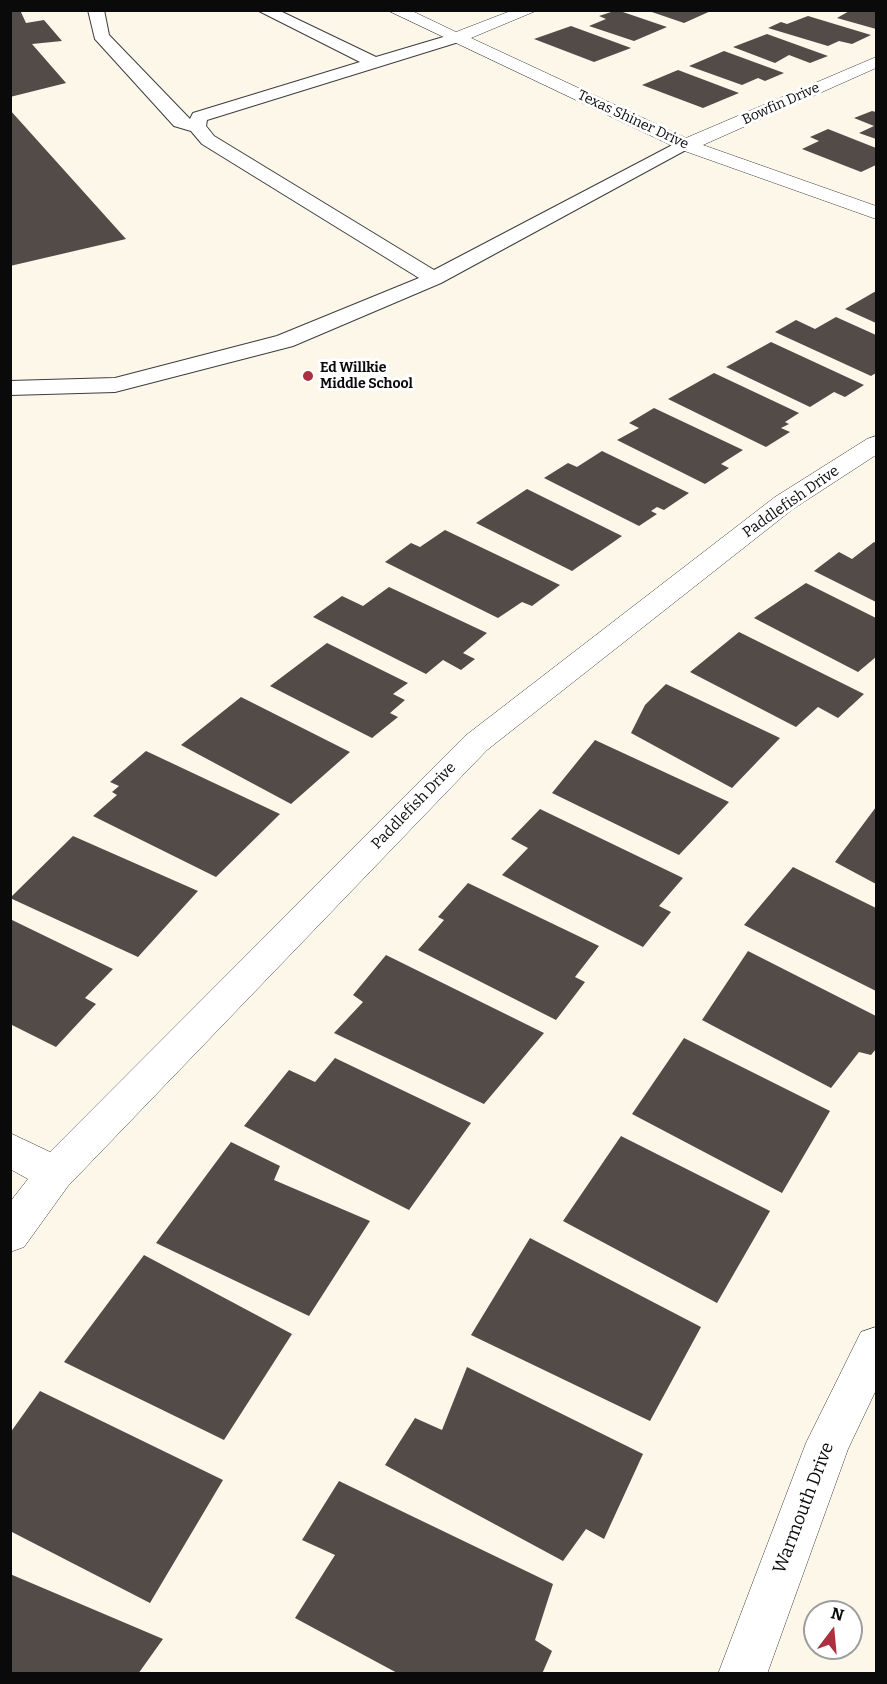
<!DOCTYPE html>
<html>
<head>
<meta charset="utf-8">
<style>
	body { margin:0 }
	#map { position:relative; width:887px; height:1684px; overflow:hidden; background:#fdf7e9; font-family:Bitter,serif }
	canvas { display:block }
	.frame { position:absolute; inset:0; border:12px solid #0a0a0a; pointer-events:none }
	.north { position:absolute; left:803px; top:1600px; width:60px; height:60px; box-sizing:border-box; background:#fff; border:2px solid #9d9d9d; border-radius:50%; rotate:16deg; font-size:16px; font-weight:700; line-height:24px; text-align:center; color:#0a0a0a }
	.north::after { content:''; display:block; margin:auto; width:21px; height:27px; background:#ab3141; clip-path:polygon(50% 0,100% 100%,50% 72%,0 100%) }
</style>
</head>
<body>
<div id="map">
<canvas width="887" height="1684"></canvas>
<div class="frame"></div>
<div class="north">N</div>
</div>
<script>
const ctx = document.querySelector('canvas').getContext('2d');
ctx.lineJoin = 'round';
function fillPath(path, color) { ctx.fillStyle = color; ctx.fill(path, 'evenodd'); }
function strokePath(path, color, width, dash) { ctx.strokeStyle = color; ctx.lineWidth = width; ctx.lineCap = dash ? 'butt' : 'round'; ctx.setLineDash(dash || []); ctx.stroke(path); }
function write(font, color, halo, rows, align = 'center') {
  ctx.font = font + ' Bitter,serif'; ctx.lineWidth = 6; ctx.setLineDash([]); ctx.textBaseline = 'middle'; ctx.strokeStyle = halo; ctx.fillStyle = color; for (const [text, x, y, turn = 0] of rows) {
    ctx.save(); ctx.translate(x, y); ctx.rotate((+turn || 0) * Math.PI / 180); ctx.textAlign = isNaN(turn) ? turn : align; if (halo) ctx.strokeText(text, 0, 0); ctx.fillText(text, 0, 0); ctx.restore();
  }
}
const building = new Path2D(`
	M10,10h10l6,13 18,-3 18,21 -30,3 34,39 -56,14z
	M617,10l50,17 -33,14 -45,-15 17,-7 -7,-3z
	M646,10h67l-29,13z
	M851,10h25v19l-39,-11z
	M808,16l63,19 -19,9 -13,-3 -11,5 -60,-18 13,-6 6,2z
	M571,26l60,22 -37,14 -60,-23z
	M767,34l61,22 -18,7 -21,-8 -14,8 -42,-16z
	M724,51l60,22 -19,8 -7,-3 -16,7 -53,-19z
	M678,70l61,23 -36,15 -61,-23z
	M10,110l116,129 -116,27z
	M872,111l4,1v27l-17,-6 15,-7 -20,-8z
	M828,129l48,19v17l-15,7 -59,-23 17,-8 -9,-4z
	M876,291v32l-31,-14z
	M836,317l40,18v38l-5,3 -96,-44 21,-12 19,9z
	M771,342l93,43 -19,12 -11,-5 -24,15 -84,-40z
	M714,373l85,40 -14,9 4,2 -8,4 9,4 -24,15 -98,-48z
	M654,408l89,42 -22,14 8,4 -24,16 -88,-44 22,-12 -10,-5z
	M602,451l87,42 -25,17 -7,-3 -6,4 6,3 -18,12 -95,-48 24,-15 9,4z
	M527,489l95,47 -50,35 -96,-48z
	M445,530l115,55 -28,21 -10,-4 -24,16 -113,-56 26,-19 9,4z
	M874,542l2,1v59l-62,-31 25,-19 13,7z
	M806,583l70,35v39l-18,15 -104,-54z
	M389,587l98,46 -24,20 12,6 -14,11 -18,-10 -17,14 -113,-57 29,-21 21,10z
	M739,632l125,62 -26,24 -20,-11 -22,20 -106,-55z
	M327,643l81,40 -15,11 12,6 -15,13 8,4 -26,21 -102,-52z
	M666,684l114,54 -48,50 -101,-55 14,-28z
	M241,697l109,55 -59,52 -110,-59z
	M595,740l134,62 -50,53 -127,-62z
	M146,751l134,63 -64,63 -123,-61 24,-21 -5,-3 7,-6 -9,-4z
	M876,807v77l-41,-22z
	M540,809l143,69 -24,28 12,6 -28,35 -141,-72 26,-27 -17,-9z
	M73,836l125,55 -60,66 -128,-59z
	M793,867l83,41v83l-132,-66z
	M468,883l131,63 -24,31 10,5 -29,38 -138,-70 26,-30 -6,-3z
	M10,919l103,50 -28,29 11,6 -40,43 -46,-23z
	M748,951l128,65v33l-5,6 -12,-3 -28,36 -129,-68z
	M386,955l158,78 -60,71 -150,-71 29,-31 -10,-7z
	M684,1038l146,73 -48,82 -150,-79z
	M335,1058l136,65 -62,87 -165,-84 45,-56 26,12z
	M621,1136l149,75 -53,92 -154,-82z
	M231,1142l49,24 -6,14 96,41 -61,95 -153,-73z
	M530,1238l171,89 -51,94 -179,-86z
	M144,1255l148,79 -68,106 -160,-78z
	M467,1367l176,87 -39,85 -18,-10 -23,32 -178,-96 30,-47 27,12z
	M40,1391l183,89 -73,123 -140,-72v-98z
	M339,1481l214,103 -18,56 17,11 -10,23h-143l-104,-56 40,-63 -33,-15z
	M10,1574l153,65 -25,35h-128z`);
const lane = new Path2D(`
	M88,10h16l5,25 81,84 3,-6 167,-51 -103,-52h21l98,47 74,-22h12l2,3 -2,3 -255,79 -1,6 8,10 220,134 246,-129h12l3,4 -254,138 -148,63 -178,46 -105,3v-14l105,-3 162,-42 142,-58 -217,-134 -11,-13 -17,-5 -79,-87z`);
const street = new Path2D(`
	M387,10h23l46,22 57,-22h25l-67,28 215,100 190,-81v11l-173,77 173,61v13l-197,-70z
	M876,436v19l-83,54 -306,241 -419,436 -44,61 -14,5v-50l18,-23 -18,-10v-36l40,19 415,-416 310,-239 92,-58z
	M876,1327v63l-28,59 -81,225h-49l88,-231 55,-111z`);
const markers = [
	[308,376,6,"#ab3141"]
];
const farStreetnames = [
	["Bowfin Drive",781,104,-24],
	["Texas Shiner Drive",633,120,25]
];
const farPoinames = [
	["Ed Willkie",320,368],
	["Middle School",320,384]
];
const streetNames = [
	["Paddlefish Drive",791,502,-35],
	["Paddlefish Drive",414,806,-46]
];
const nearStreetnames = [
	["Warmouth Drive",804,1508,-69]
];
fillPath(building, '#524b48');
strokePath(lane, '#3d3d3d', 2);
strokePath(street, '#3d3d3d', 1);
fillPath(lane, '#fff');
fillPath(street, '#fff');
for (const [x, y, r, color] of markers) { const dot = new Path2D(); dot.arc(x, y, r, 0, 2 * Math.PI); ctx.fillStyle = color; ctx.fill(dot); strokePath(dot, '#fff', 2); }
write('14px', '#0a0a0a', '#fff', farStreetnames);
write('bold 14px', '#0a0a0a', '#fff', farPoinames, 'left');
write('15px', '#0a0a0a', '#fff', streetNames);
write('18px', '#0a0a0a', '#fff', nearStreetnames);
</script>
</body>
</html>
